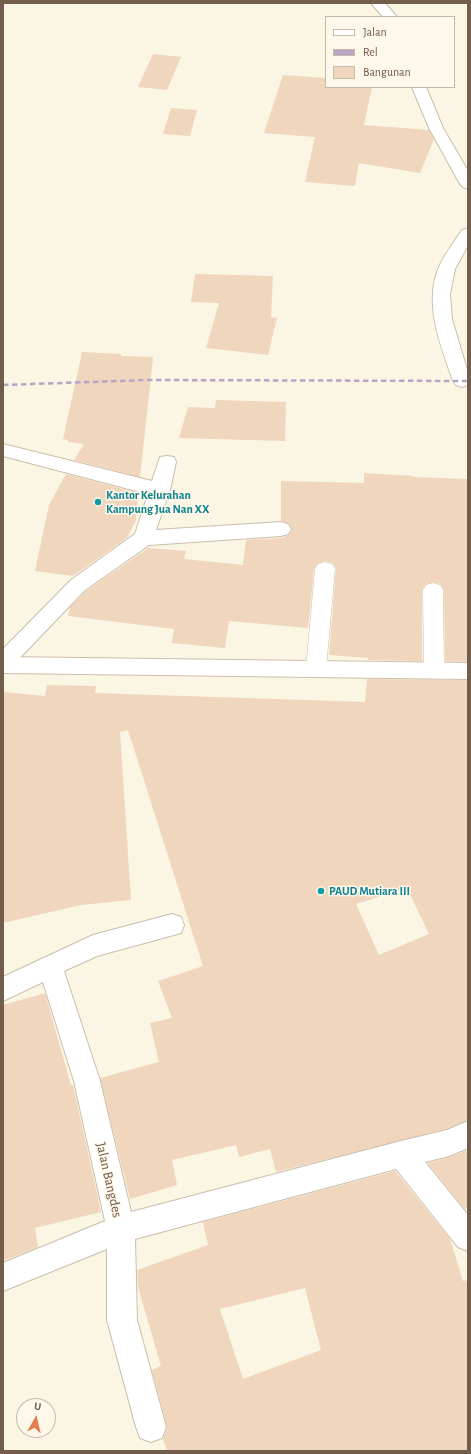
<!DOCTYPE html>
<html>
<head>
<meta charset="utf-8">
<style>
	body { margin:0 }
	#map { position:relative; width:471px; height:1454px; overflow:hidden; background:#fbf5e4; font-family:"Alegreya Sans",sans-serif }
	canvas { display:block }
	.frame { position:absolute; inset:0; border:4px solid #735d4b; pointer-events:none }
	.legend { position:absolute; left:325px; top:16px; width:130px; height:72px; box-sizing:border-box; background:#fef8ea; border:1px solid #c6baaa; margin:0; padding:5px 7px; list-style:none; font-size:12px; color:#735d4b }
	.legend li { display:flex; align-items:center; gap:8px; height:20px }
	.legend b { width:20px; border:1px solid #c6baaa }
	.north { position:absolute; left:16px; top:1398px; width:40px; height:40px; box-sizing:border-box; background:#fef8ea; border:1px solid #c6baaa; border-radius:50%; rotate:8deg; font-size:11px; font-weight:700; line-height:16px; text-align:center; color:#735d4b }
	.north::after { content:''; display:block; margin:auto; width:14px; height:18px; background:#e07e4f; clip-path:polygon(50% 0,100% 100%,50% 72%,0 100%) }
</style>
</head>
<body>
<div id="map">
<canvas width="471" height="1454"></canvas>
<div class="frame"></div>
<ul class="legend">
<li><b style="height:5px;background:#fff"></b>Jalan</li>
<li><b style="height:5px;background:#b8a4c4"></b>Rel</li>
<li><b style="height:11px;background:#efd6bd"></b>Bangunan</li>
</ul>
<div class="north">U</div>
</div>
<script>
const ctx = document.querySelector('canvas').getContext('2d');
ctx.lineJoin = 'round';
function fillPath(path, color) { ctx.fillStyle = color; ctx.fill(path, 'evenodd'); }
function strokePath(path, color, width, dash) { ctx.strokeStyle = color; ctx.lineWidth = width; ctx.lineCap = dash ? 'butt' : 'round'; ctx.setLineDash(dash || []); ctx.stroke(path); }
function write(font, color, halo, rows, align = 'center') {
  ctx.font = font + ' "Alegreya Sans",sans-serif'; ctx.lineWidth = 3; ctx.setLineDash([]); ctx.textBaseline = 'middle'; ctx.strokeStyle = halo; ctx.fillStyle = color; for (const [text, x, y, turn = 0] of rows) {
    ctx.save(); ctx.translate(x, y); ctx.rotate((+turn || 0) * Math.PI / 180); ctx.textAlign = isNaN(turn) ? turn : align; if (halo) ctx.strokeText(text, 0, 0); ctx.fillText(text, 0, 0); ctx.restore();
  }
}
const building = new Path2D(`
	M153,54l28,3 -14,33 -29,-3z
	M283,75l43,3v9h46l-8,38 65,5 5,9 -14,34 -61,-10 -4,23 -50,-4 10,-45 -51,-4z
	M171,108l26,2 -7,26 -27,-2z
	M195,274l78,2 -2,41 6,1 -9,37 -62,-7 13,-45 -28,-1z
	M82,352l39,2v2l32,1 -13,120 -66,-17 10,-16 -16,-2v-2l-5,-1z
	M216,400l70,2 -1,39 -106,-3 9,-31 27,1z
	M364,473l49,3v1l55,2v183l-23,-1 -1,-71 -4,-6 -7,-2 -7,2 -4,6v71l-54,-1v-2l-39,-3 7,-86 -3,-6 -8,-2 -7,2 -4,6 -6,59 -79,-7 -4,27 -53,-5 2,-14 -106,-13 2,-9 16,-16 62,-43 38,3 -2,8 59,6 3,-25 35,-2 8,-3 3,-5 -3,-7 -8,-2v-40l83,2z
	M66,474l72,19 -2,27 -9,18 -54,38 -38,-5 14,-66z
	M367,679l101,1v440l-21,9 -171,43 -6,-23 -31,8 -3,-12 -64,15 5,25 -47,14 -30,-121 59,-16 -9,-39 22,-5 -14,-37 45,-15 -75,-236 -8,2 11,168 -50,5 -78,18v-231l42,4 2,-11 49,1 -1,7 270,9zM407,888l22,46 -50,21 -23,-51z
	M45,993l26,92h2l28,127 -66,16 3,19 -35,14v-256z
	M468,1150v58l-3,1 -37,-46 21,-6z
	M395,1171l55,68 13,42 5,-1v171h-301l-4,-12 4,-12 -15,-57 9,-4 -23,-79 -1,-17 71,-25 -5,-23zM305,1288l16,62 -78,29 -23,-70z`);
const lane = new Path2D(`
	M325,562l7,2 3,5 -9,100 -3,6 -7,2 -7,-2 -3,-6 9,-100 3,-5z
	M433,583l7,2 3,5 1,80 -3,6 -7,2 -7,-2 -3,-6 -1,-80 3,-5z`);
const street = new Path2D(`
	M371,3h14l12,14h-14z
	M412,87h14l17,41 25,43v18l-5,-2 -3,-3 -31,-56z
	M468,228v17l-13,24 -5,25 2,25 16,54v12l-6,2 -6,-2 -3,-4c-12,-35 -29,-75 -15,-112 6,-14 16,-27 24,-39z
	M3,444l149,37 8,-24 7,-1 7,1 2,5 -6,28 -14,40 125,-8 7,2 3,5 -3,5 -7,2 -132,9 -64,45 -75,78 -7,2v-21l68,-69 64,-46 13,-40 -145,-38z
	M172,914l9,3 3,8 -3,8 -84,23 -33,15 36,110 31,131 270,-71 46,-11 21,-9v27l-19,8 -24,6 43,53v36l-10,-4 -62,-78 -261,70 2,81 29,107 -4,11 -11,4 -11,-4 -4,-11 -29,-107v-71l-104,42v-28l102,-42 -31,-140 -31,-99 -40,19v-24l90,-42z`);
const secondary = new Path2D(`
	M3,657l465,6v16l-465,-6z`);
const rail = new Path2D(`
	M3,385l144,-5 321,1`);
const markers = [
	[98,502,4,"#0f9aa8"],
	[321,891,4,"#0f9aa8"]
];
const cultureNames = [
	["Kantor Kelurahan",106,495],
	["Kampung Jua Nan XX",106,509],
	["PAUD Mutiara III",329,891]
];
const nearStreetnames = [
	["Jalan Bangdes",109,1180,77]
];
fillPath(building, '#efd6bd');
strokePath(lane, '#ccbdab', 1);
strokePath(street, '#ccbdab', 2);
strokePath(secondary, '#cfbea9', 2);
fillPath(lane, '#fff');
fillPath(street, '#fff');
fillPath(secondary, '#fff');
strokePath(rail, '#b8a4c4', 2.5, [5.5, 3.5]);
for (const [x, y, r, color] of markers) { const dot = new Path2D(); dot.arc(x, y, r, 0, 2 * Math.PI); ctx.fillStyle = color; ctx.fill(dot); strokePath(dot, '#fef8ea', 1.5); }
write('bold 12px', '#0d838f', '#fef8ea', cultureNames, 'left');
write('14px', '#735d4b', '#fef8ea', nearStreetnames);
</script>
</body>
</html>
